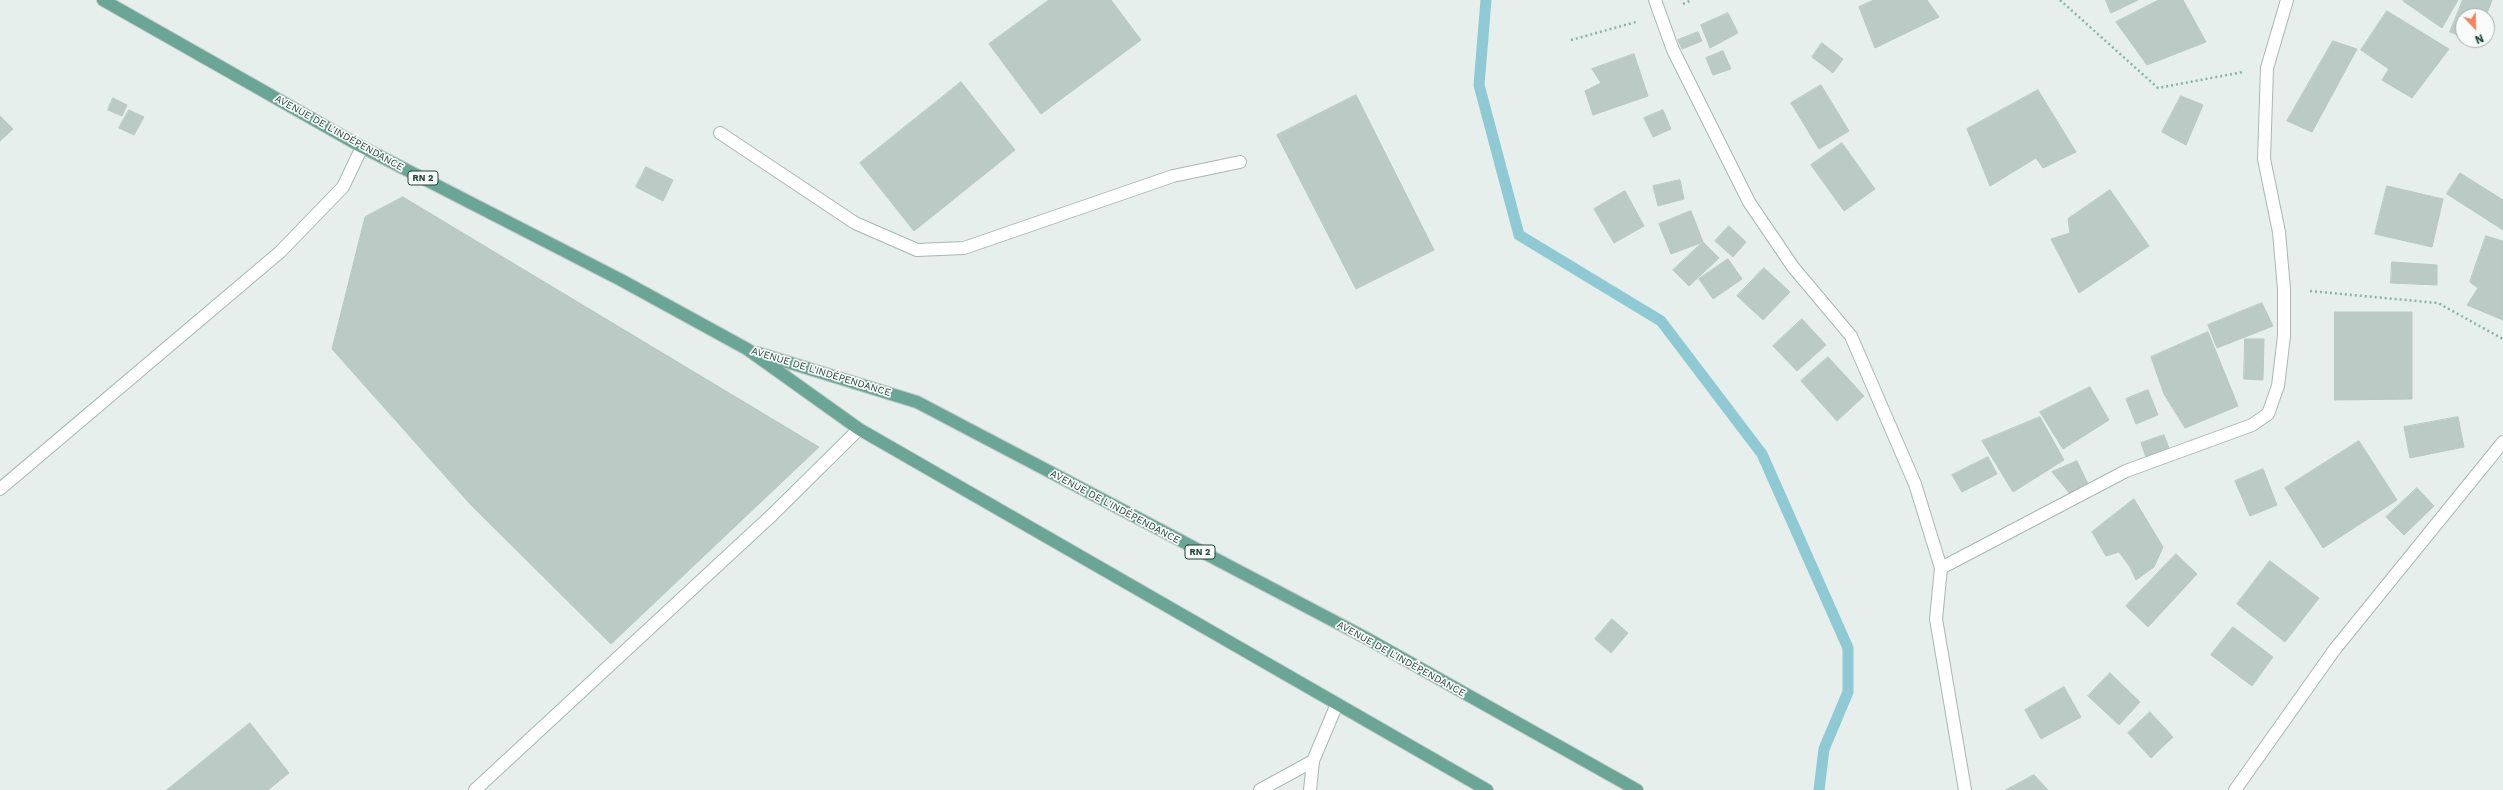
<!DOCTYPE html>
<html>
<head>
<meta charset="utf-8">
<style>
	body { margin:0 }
	#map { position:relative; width:2503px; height:790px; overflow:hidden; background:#e6efeb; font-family:"Work Sans",sans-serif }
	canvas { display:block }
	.north { position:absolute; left:2455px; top:8px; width:40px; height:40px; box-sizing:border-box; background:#f7fbf9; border:1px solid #a3b1ad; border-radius:50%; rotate:158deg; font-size:11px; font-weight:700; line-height:16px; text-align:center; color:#24423a }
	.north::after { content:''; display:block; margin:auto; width:14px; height:18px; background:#f4845f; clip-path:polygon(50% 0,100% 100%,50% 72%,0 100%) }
</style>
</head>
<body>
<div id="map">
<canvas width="2503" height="790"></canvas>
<div class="north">N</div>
</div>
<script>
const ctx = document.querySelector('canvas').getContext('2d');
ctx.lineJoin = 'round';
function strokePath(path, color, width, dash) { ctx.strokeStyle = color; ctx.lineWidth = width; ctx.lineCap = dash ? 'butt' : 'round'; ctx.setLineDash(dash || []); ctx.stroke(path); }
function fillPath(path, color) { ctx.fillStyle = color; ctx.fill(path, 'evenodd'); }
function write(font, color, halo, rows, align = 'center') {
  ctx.font = font + ' "Work Sans",sans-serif'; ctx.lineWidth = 3.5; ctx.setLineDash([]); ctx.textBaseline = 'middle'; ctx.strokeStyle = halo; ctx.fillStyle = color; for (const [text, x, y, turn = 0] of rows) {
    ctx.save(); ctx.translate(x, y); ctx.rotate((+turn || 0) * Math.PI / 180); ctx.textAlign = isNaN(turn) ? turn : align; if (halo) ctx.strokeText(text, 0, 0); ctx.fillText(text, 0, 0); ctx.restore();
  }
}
const stream = new Path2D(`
	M1486,0l-7,85 40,150 142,86 101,133 86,194v44l-24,57 -5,41`);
const building = new Path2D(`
	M1049,0h62l30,40 -100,74 -52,-70z
	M1874,0h53l12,17 -64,31 -16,-41z
	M2106,0h32l-27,13z
	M2159,0h24l23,42 -59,23 -31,-43z
	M2405,0h53l-16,28 -39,-27z
	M2463,0h29l-6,16h-23v21l-13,-5z
	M2387,11l62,38 -37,49 -30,-18 7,-11 -28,-19z
	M1728,13l10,20 -28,15 -9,-23z
	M1698,32l4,9 -20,8 -4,-9z
	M2333,41l24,8 -45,83 -25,-11z
	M1822,43l21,16 -10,14 -21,-16z
	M1723,51l8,18 -18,6 -7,-17z
	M1634,54l14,42 -55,19 -8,-24 16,-8 -9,-14z
	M961,82l54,68 -101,81 -54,-68z
	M1821,85l28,46 -30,18 -28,-46z
	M2038,90l38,62 -33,16 -7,-10 -46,28 -23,-57z
	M1356,95l78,155 -78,39 -79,-154z
	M2181,96l22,9 -17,40 -24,-13z
	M113,98l14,7 -5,11 -14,-6z
	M129,110l15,7 -10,18 -15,-7z
	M1663,110l8,19 -18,8 -9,-19z
	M0,116l13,13 -13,12z
	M1842,143l33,46 -31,22 -33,-46z
	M646,167l27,13 -10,21 -27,-14z
	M2460,173l43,27v30l-56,-36z
	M1680,180l4,19 -26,7 -5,-20z
	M2387,186l56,13 -11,48 -57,-13z
	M2110,190l39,56 -70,47 -28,-54 19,-6 -2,-14z
	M1625,191l19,35 -30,17 -20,-34z
	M403,197l416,250 -208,197 -141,-140 -138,-155 33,-132z
	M1691,211l12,31 -32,12 -12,-30z
	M1729,226l17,16 -13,15 -18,-16z
	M2486,236l17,5v79l-36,-15 11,-17 -8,-6z
	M1703,242l16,16 -30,28 -16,-16z
	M1728,259l14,20 -29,20 -14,-20z
	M2392,262l45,3v20l-46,-2z
	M1764,268l26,24 -27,28 -26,-24z
	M2262,303l11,23 -56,22 -9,-23z
	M2335,312h77v87l-77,1z
	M1802,319l24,26 -29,26 -24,-25z
	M2208,332l30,74 -53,22 -21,-34 -13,-37z
	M2245,339h19l-1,41 -19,-1z
	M1828,357l36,39 -27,25 -36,-40z
	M2090,387l19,33 -46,29 -23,-37z
	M2148,390l10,25 -22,9 -10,-25z
	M2040,417l24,43 -51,32 -31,-51z
	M2458,417l6,30 -54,11 -6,-31z
	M2164,435l6,16 -23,9 -6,-17z
	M2359,441l38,59 -74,48 -38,-60z
	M1988,457l9,17 -35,18 -10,-17z
	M2077,461l12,25 -18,9 -19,-23z
	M2263,469l14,36 -27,11 -15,-35z
	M2417,488l17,18 -30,29 -18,-18z
	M2134,499l29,48 -9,20 -18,13 -6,-13 -11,-15 -13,4 -14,-24z
	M2176,554l21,20 -49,53 -22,-21z
	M2270,561l49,37 -34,44 -48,-38z
	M1612,619l16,14 -17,20 -16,-14z
	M2233,627l40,30 -21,29 -41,-31z
	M2110,673l30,29 -21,23 -31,-29z
	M2064,687l17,30 -40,22 -16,-29z
	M2150,712l23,25 -22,21 -23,-25z
	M250,723l39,50 -21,17h-101z
	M2034,775l14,15h-42z`);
const path = new Path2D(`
	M2060,0l98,88 85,-16
	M1683,4l9,-4
	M1571,40l65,-18
	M2310,291l128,12 65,36`);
const lane = new Path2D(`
	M720,133l135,90 62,27 47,-2 209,-72 67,-14`);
const street = new Path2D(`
	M1655,0l18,50 76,152 44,65 58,69 64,148 26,84 -5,51 29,171
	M0,489l280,-237 63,-65 19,-40
	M1941,568l185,-97 126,-46 16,-11 10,-28 6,-50v-47l-5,-57 -15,-73 3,-91 20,-68
	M475,790l297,-275 87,-86
	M1260,790l53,-29 24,-57
	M1310,790l3,-29
	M2235,790l100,-141 168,-207`);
const primary = new Path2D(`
	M103,0l259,147 259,133 126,69 112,80 628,361
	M758,353l159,49 451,237 269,151`);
const shields = [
	[423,178,30],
	[1200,552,30]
];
const shieldNames = [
	["RN 2",423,178],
	["RN 2",1200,552]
];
const streetNames = [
	["AVENUE DE L'INDÉPENDANCE",339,133,29],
	["AVENUE DE L'INDÉPENDANCE",821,372,17],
	["AVENUE DE L'INDÉPENDANCE",1115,507,28],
	["AVENUE DE L'INDÉPENDANCE",1401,659,29]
];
strokePath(stream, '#8ec9d4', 11);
fillPath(building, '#bbcac4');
strokePath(building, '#b8c9c2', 1);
strokePath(lane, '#a8b8b2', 14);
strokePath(street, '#a8b8b2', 14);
strokePath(primary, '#c2cac8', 14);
strokePath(path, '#86b3a5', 2.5, [2, 3]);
strokePath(lane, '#fff', 12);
strokePath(street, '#fff', 12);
strokePath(primary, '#6aa596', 12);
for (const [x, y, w] of shields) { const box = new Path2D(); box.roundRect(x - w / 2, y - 7, w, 14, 3); ctx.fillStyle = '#f7fbf9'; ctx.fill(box); strokePath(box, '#24423a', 1); }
write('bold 9px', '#24423a', null, shieldNames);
write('10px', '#24423a', '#f7fbf9', streetNames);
</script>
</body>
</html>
